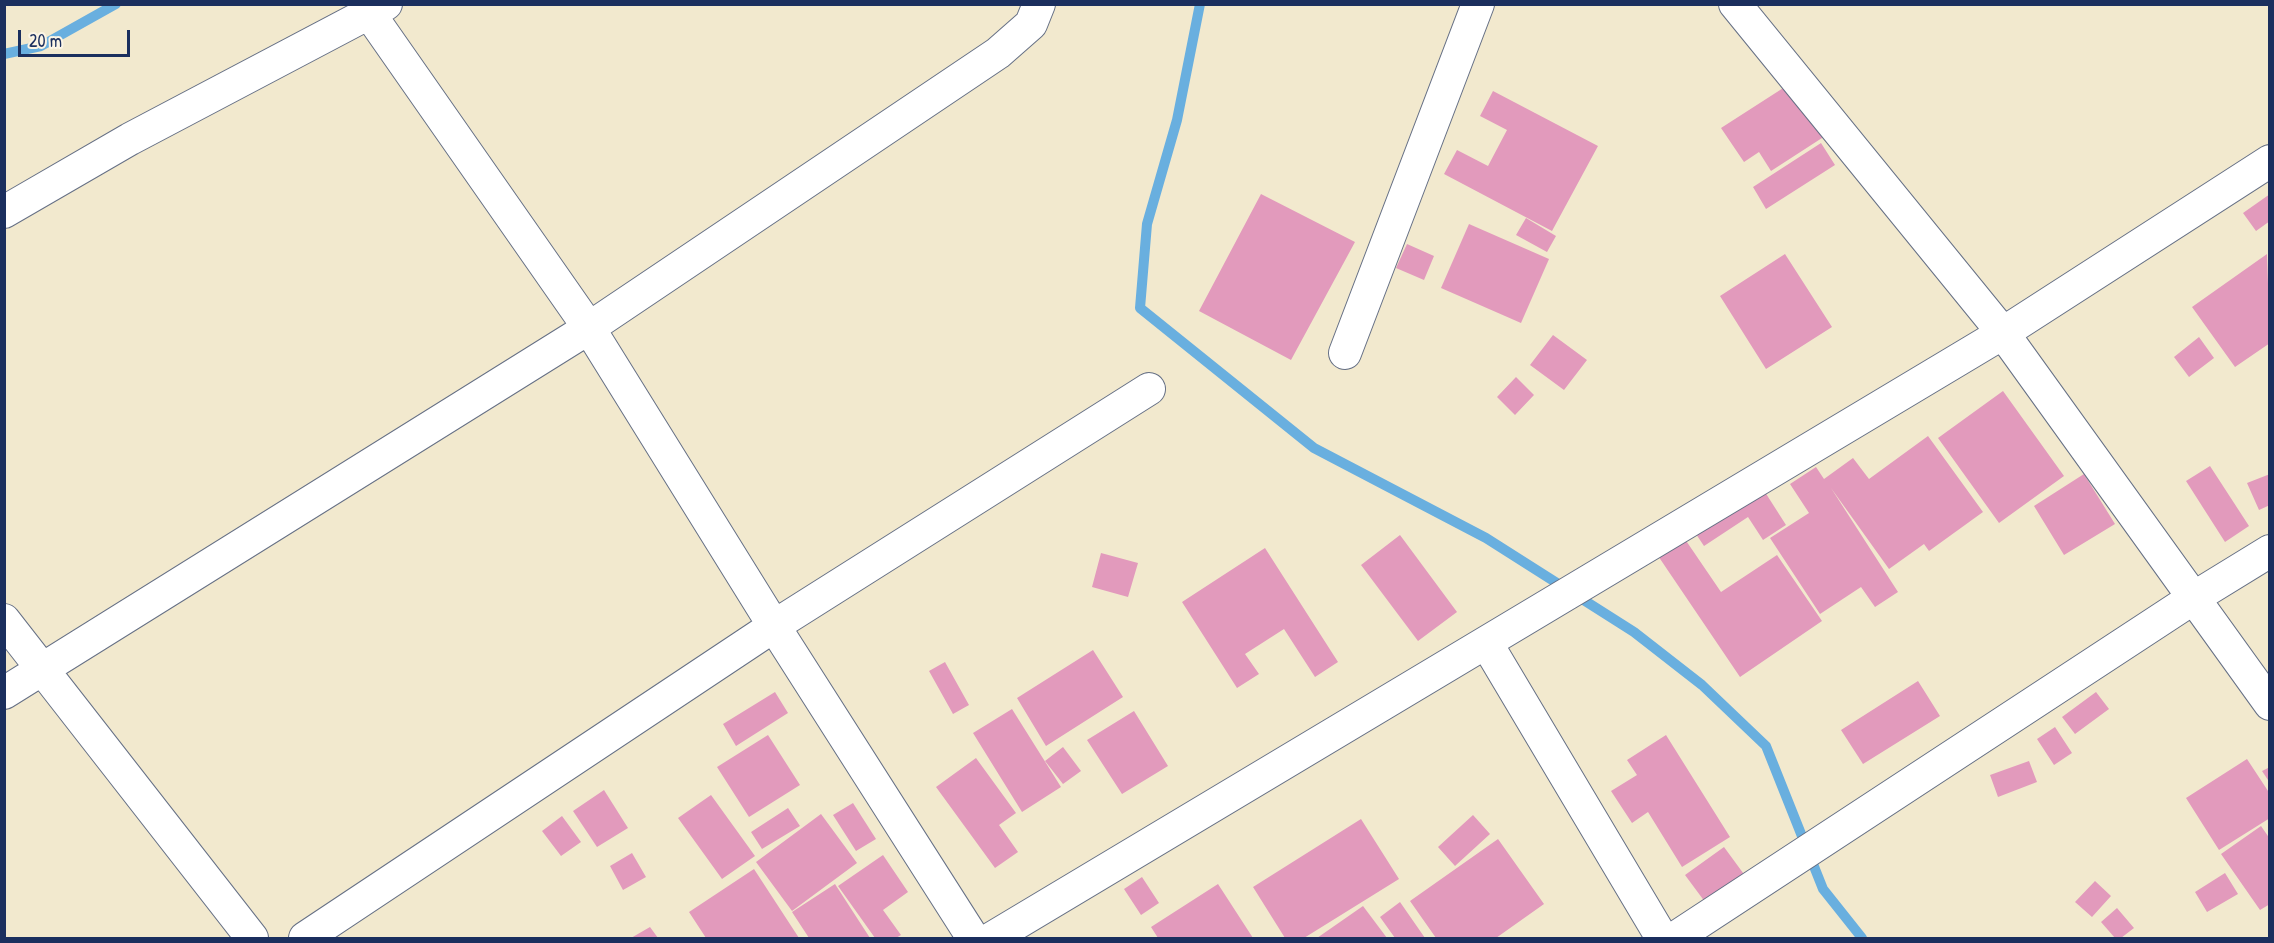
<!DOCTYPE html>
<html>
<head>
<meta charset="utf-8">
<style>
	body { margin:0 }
	#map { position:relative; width:2274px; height:943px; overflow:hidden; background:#f2e9ce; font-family:"Patrick Hand",sans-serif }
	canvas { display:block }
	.frame { position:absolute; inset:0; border:6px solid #1b2f5e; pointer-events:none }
	.scale { position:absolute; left:18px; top:30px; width:112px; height:27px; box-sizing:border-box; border:3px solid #1b2f5e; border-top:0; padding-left:8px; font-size:18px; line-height:21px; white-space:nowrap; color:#1b2f5e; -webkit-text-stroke:4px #fcf5e5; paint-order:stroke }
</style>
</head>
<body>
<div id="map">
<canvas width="2274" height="943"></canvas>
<div class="frame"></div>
<div class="scale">20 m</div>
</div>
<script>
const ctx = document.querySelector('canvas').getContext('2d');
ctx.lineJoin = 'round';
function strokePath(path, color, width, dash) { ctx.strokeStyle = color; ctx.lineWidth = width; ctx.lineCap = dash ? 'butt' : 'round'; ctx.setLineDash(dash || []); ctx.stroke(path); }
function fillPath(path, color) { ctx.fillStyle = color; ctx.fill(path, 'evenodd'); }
const stream = new Path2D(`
	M1200,4l-23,116 -30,104 -7,84 174,140 172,90 148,94 68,53 64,61 57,143 39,49
	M4,54l37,-8 75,-42`);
const building = new Path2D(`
	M1805,74l34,53 -68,44 -12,-19 -15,10 -23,-34z
	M1493,91l105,55 -46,85 -108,-57 13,-24 31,16 19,-36 -27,-14z
	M1821,143l14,22 -69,44 -13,-22z
	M1261,194l94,48 -64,118 -92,-49z
	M2270,194v27l-14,10 -13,-18z
	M1526,218l30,18 -9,16 -31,-17z
	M1469,224l80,35 -28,64 -80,-35z
	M1407,244l27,12 -10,24 -28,-12z
	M1785,254l47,73 -66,42 -46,-73z
	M2267,254l3,89 -35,24 -43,-60z
	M1553,335l34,25 -23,30 -34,-25z
	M2199,337l15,21 -25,19 -15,-20z
	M1516,377l18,18 -19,20 -18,-18z
	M2003,391l61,85 -65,47 -61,-85z
	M1928,436l55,76 -54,39 -5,-7 -35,25 -58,-81 67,104 -23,15 -14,-20 -41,27 -50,-76 39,-25 -19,-29 26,-17 8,12 29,-21 16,21z
	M2210,466l39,60 -24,16 -39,-61z
	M2084,474l31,50 -51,31 -30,-49z
	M2270,474v31l-11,5 -12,-27z
	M1756,478l30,47 -23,15 -15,-23 -44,29 -16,-24z
	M1676,526l45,66 56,-37 45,66 -82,56 -90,-133z
	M1400,535l57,77 -39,29 -57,-76z
	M1265,548l73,114 -23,15 -31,-48 -39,25 14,20 -22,14 -55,-86z
	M1101,553l37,10 -10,34 -36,-10z
	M1093,650l30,47 -77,49 -29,-48z
	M945,662l24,43 -16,9 -24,-43z
	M1918,681l22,35 -77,48 -22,-34z
	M775,692l13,21 -52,33 -13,-22z
	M2096,692l13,17 -34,25 -13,-17z
	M1012,709l49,78 -39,25 -49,-79z
	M1134,711l34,55 -46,28 -35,-54z
	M2055,727l17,26 -18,12 -17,-26z
	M768,735l32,50 -51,32 -32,-50z
	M1666,735l64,102 -48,30 -34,-55 -16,11 -21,-32 26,-16 -10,-15z
	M1063,747l18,24 -18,13 -18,-23z
	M976,758l40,55 -17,12 19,27 -23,16 -59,-81z
	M2247,759l23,35v24l-51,32 -33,-52z
	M2029,761l8,21 -39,15 -8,-22z
	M2270,767v16l-8,-12z
	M604,790l24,38 -31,19 -24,-36z
	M711,795l44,61 -33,23 -44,-61z
	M853,803l23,36 -20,12 -23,-36z
	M788,808l12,18 -38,23 -11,-17z
	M821,814l36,49 -65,48 -36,-49z
	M1473,815l17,19 -35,32 -17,-19z
	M562,816l19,26 -20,14 -19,-25z
	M1361,819l38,60 -95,59h-19l-32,-51z
	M2261,826l9,13v65l-10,6 -39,-56z
	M1498,839l46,65 -48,34h-60l-26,-37z
	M1724,847l22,30 -38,29 -23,-31z
	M632,853l14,24 -23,13 -13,-24z
	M883,855l25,37 -25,18 18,25 -5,3h-21l-37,-52z
	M754,869l45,69h-93l-17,-26z
	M2225,873l13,21 -31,18 -12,-20z
	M1142,877l17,26 -18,12 -17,-26z
	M2095,881l16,15 -19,21 -17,-15z
	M835,884l35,54h-61l-17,-26z
	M1218,884l35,54h-95l-7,-11z
	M1400,902l25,36h-30l-15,-21z
	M1363,906l24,32h-70z
	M2117,908l17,20 -13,10h-6l-14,-16z
	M650,927l8,11h-27z`);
const street = new Path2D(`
	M1735,4l268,329 267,371
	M369,13l220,315 185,298 199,312
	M4,212l126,-73 256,-135
	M1345,353l133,-349
	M4,620l248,318
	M1487,644l175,294
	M4,693l585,-365 409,-275 33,-29 8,-20
	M305,938l469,-312 375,-237
	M992,938l1011,-605 267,-172
	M1675,938l520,-341 75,-46`);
strokePath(stream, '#69afdf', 10);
fillPath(building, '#e29abc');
strokePath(street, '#667085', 34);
strokePath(street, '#fff', 32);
</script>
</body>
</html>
